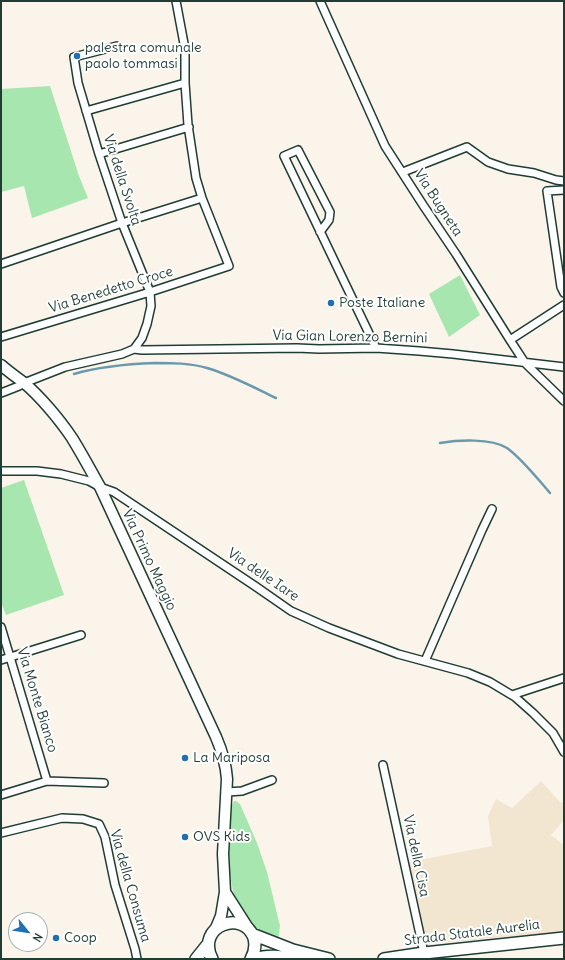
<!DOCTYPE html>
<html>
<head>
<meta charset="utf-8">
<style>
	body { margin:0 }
	#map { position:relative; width:565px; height:960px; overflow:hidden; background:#faf4ea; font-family:Delius,sans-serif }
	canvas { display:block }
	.frame { position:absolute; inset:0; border:2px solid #1f3d34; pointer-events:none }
	.north { position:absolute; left:8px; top:912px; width:40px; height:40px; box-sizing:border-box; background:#fff; border:1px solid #a5b1ae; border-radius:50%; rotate:120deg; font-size:11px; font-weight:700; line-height:16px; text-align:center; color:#1f3d34 }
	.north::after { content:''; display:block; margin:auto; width:14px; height:18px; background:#1f6fb2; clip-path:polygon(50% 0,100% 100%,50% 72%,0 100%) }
</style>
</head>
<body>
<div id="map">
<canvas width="565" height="960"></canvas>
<div class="frame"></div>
<div class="north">N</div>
</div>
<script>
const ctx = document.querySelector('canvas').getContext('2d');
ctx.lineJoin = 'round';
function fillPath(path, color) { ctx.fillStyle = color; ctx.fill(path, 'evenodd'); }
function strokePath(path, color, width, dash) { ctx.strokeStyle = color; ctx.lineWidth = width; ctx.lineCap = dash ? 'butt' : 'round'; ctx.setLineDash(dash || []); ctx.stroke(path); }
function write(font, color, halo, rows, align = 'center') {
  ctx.font = font + ' Delius,sans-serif'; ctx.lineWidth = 4; ctx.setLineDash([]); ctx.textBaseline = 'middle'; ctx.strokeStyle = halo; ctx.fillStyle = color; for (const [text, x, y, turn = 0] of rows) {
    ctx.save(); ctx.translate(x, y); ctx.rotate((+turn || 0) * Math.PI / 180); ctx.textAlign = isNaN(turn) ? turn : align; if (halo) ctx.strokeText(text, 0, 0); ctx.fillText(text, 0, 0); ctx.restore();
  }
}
const built = new Path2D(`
	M541,781l20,22 3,-2v19l-13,15 13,10v87l-60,5 -79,8 -16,-83 83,-16 -4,-30 8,-17 16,9z`);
const green = new Path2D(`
	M50,86l29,90 9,22 -56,20 -8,-32 -23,6v-103z
	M460,275l20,40 -31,22 -20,-43z
	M24,480l40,115 -58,20 -5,-13v-114z
	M234,801h2l4,3 17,39 10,29 13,54 -2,15c-15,-7 -35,-20 -41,-36 -4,-10 -5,-20 -7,-30 -1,-15 -2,-29 -1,-44 1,-9 0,-22 5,-30z`);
const stream = new Path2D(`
	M74,374c27,-8 53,-10 81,-11 18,0 35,0 52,5 24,7 46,19 69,30
	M440,443c18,-3 51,-5 67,5 14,10 31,31 43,45`);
const street = new Path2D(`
	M320,1l65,145 38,59 33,49 54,86 15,23 39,38
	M86,111l99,-28
	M99,154l90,-27
	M403,172l64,-25 21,15 20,7 26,4 22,7 8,1
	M564,190l-17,1 14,96 3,6
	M320,232l9,-12 1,-8 -32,-62 -14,6c30,64 61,128 92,192
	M1,264l121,-41 80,-25
	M1,337l149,-45 79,-26 -27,-68 -6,-20 -8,-53 -3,-42v-34l-9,-48
	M510,340l54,-35
	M134,349l8,1 155,-2 22,1 57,-1 43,3 34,3 111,13
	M1,393l18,-7 5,-3 41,-16 57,-13 12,-5 8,-11 5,-14 4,-18 -1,-14 -28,-69 -23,-69 -21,-71 -4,-26 43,-11
	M1,471h36l24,3 28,7 11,6 14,5 141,94 36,25 38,17 69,26 70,19 22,9 25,15 18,16 20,20 11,19
	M1,627l46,154
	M1,660l80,-25
	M425,661l57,-131 10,-21
	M512,695l52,-17
	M383,765l41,188
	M227,792l15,-1 30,-11
	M1,795l46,-14 57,2
	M1,833l61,-15 21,1 16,5 6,13 10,48 20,64 2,10`);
const secondary = new Path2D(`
	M1,365c7,6 15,12 22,17 17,14 37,38 49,56 10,16 19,33 28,49l116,250c6,14 10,27 11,42l-4,75 2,38 -4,24 -5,12
	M225,892l23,36`);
const primary = new Path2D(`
	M252,934l41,16 36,9
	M196,959l12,-15
	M212,959c-17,-34 32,-50 42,-21 2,8 1,14 -3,21
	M255,959c14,-5 29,-2 43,0
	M384,959l40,-6 140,-15`);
const markers = [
	[77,56,4,"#1f6fb2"],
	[331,303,4,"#1f6fb2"],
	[185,758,4,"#1f6fb2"],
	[185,837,4,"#1f6fb2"],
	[56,938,4,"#1f6fb2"]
];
const poiNames = [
	["palestra comunale",85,48],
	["paolo tommasi",85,64],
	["Poste Italiane",339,303],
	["La Mariposa",193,758],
	["OVS Kids",193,837],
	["Coop",64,938]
];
const streetNames = [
	["Via della Svolta",122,180,72],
	["Via Bugneta",438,203,57],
	["Via Benedetto Croce",111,290,-17],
	["Via Gian Lorenzo Bernini",350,337,1],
	["Via Primo Maggio",149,560,65],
	["Via delle Iare",263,575,34],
	["Via Monte Bianco",37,700,73],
	["Via della Cisa",416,856,78],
	["Via della Consuma",130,886,74],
	["Strada Statale Aurelia",472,933,-7]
];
fillPath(built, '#f3e6d1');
fillPath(green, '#a7e7af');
strokePath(stream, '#6a99ac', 2.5);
strokePath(street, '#1f3d34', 10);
strokePath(secondary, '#1f3d34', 13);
strokePath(primary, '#1f3d34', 14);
strokePath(street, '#fff', 7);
strokePath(secondary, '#fff', 10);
strokePath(primary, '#fff', 11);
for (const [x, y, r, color] of markers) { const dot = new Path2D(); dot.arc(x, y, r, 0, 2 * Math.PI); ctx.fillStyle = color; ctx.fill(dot); strokePath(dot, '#fff', 1.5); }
write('14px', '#1f3d34', '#fff', poiNames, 'left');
write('14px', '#1f3d34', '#fff', streetNames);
</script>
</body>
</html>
